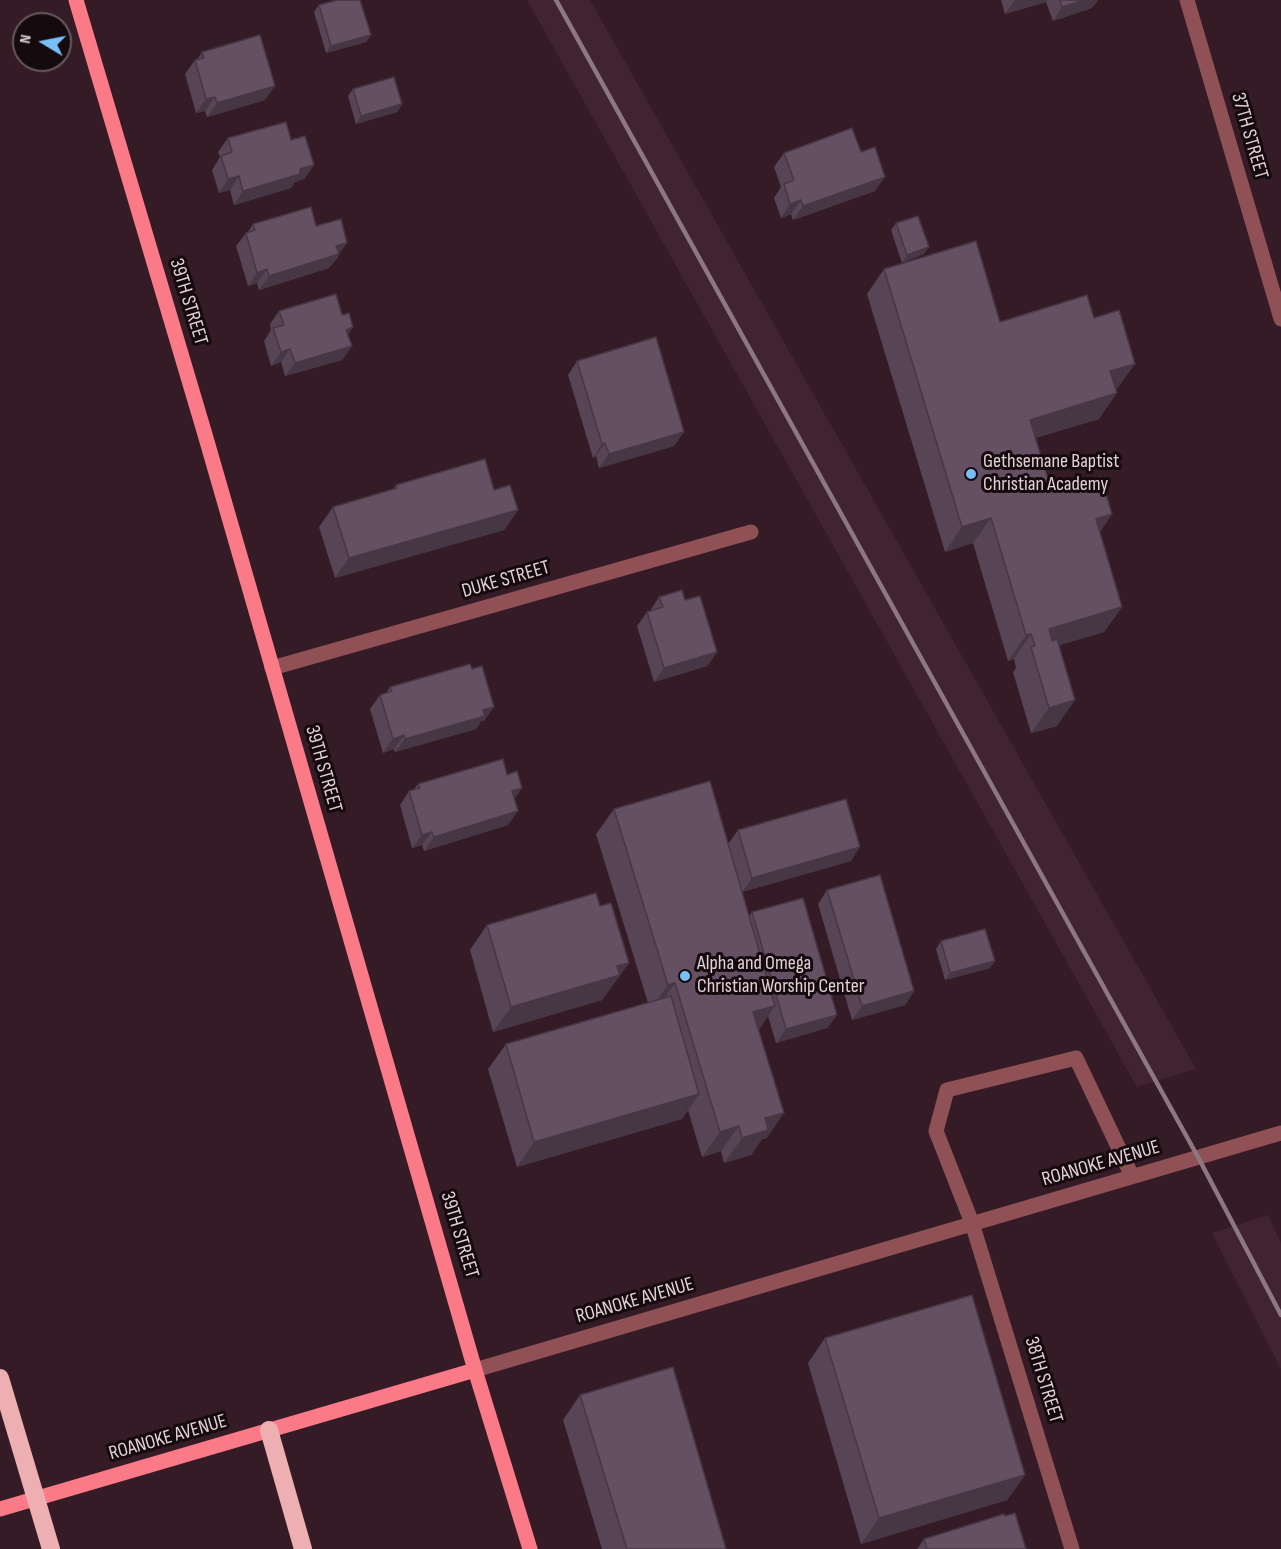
<!DOCTYPE html>
<html>
<head>
<meta charset="utf-8">
<style>
	body { margin:0 }
	#map { position:relative; width:1281px; height:1549px; overflow:hidden; background:#341b26; font-family:"Sofia Sans Condensed",sans-serif }
	canvas { display:block }
	.north { position:absolute; left:12px; top:12px; width:60px; height:60px; box-sizing:border-box; background:#150a0e; border:2px solid #675a5e; border-radius:50%; rotate:280deg; font-size:16px; font-weight:700; line-height:24px; text-align:center; color:#e2d1d7 }
	.north::after { content:''; display:block; margin:auto; width:21px; height:27px; background:#78bff7; clip-path:polygon(50% 0,100% 100%,50% 72%,0 100%) }
</style>
</head>
<body>
<div id="map">
<canvas width="1281" height="1549"></canvas>
<div class="north">N</div>
</div>
<script>
const ctx = document.querySelector('canvas').getContext('2d');
ctx.lineJoin = 'round';
function fillPath(path, color) { ctx.fillStyle = color; ctx.fill(path, 'evenodd'); }
function strokePath(path, color, width, dash) { ctx.strokeStyle = color; ctx.lineWidth = width; ctx.lineCap = dash ? 'butt' : 'round'; ctx.setLineDash(dash || []); ctx.stroke(path); }
function write(font, color, halo, rows, align = 'center') {
  ctx.font = font + ' "Sofia Sans Condensed",sans-serif'; ctx.lineWidth = 6; ctx.setLineDash([]); ctx.textBaseline = 'middle'; ctx.strokeStyle = halo; ctx.fillStyle = color; for (const [text, x, y, turn = 0] of rows) {
    ctx.save(); ctx.translate(x, y); ctx.rotate((+turn || 0) * Math.PI / 180); ctx.textAlign = isNaN(turn) ? turn : align; if (halo) ctx.strokeText(text, 0, 0); ctx.fillText(text, 0, 0); ctx.restore();
  }
}
const built = new Path2D(`
	M527,0h63l606,1069 -59,18z
	M1268,1215l13,28v126l-69,-136z`);
const minor = new Path2D(`
	M1187,0l94,319
	M272,668l479,-136
	M475,1370l806,-237
	M1072,1549l-100,-326 -36,-92 11,-41 129,-32 56,118`);
const major = new Path2D(`
	M76,0l128,431 271,939 55,179
	M0,1509l475,-139`);
const highway = new Path2D(`
	M0,1378l51,171
	M269,1430l34,119`);
const rail = new Path2D(`
	M556,0l642,1157 83,158`);
const wall = new Path2D(`
	M1001,0h97l-6,8 -39,13 -7,-19 -41,12z
	M319,5l52,30 -5,7 -40,11 -12,-41z
	M202,52l63,48 -58,17 -2,-6 -9,2 -11,-39 10,-14h2z
	M353,89l49,15 -5,8 -41,12 -8,-28z
	M228,138l63,2 23,25 -10,14 -9,3 -4,6 -57,17 -4,-15 -11,3 -7,-23 8,-13 -2,-5z
	M784,153l91,38 -82,29 -2,-6 -10,4 -7,-20 7,-11 -7,-20z
	M896,223l28,31 -22,9 -11,-33z
	M253,224l63,2 22,31 -9,11 -70,22 -2,-7 -9,3 -12,-40 10,-13 2,-1z
	M884,269l116,53 117,67 -1,1 -17,29 -64,19 17,54 60,22 -12,18 22,75 -18,25 -45,13 -2,81 -26,7 -18,-61 3,-4 -2,-9 -6,2 -35,-118 -28,9 -78,-258z
	M279,311l69,24 4,11 -10,14 -57,16 -4,-14 -10,4 -7,-25 7,-11 -1,-6z
	M577,361l97,85 -75,22 -3,-12 -3,2 -25,-83z
	M396,485l98,5 24,20 -14,20 -169,48 -16,-51 14,-20 60,-18z
	M659,597l58,55 -10,14 -53,16 -17,-56 10,-14 3,-1z
	M390,687l94,34h-3l-5,8 -81,23 -1,-3 -11,4 -13,-44 10,-14 6,-2z
	M507,775l15,13 -8,11 -6,26 -84,26 -2,-6 -10,3 -12,-43 9,-14 5,-2 4,-5z
	M614,809l114,35 10,-14 113,31 -109,31 7,24 3,-4 85,103 -10,13 -51,15 -8,-27 -9,14 8,108 -5,1 -11,16 -27,8 -3,-12 -19,6 -14,-47 -6,9 -165,48 -29,-98 18,-25 142,-41 -52,-169z
	M827,890l87,101 -9,14 -53,15 -34,-116z
	M600,906l29,57 -27,37 -109,32 -23,-82 17,-25z
	M941,941l54,20 -5,7 -45,12 -9,-31z
	M825,1338l200,137 -18,25 -146,44 -53,-181z
	M580,1395l146,154h-124l-39,-129z
	M924,1539l102,10h-109z`);
const shadedWall = new Path2D(`
	M1015,0h32l-1,2 -41,12z
	M1085,0h13l-6,8 -39,13 9,-14z
	M371,35l-5,7 -40,11 5,-7z
	M275,86l-10,14 -58,17 10,-14z
	M215,97l-10,14 -9,2 10,-14z
	M402,104l-5,8 -41,12 5,-8z
	M314,165l-10,14 -9,3 -4,6 -57,17 9,-14 57,-22z
	M239,176l-9,14 -11,3 9,-14z
	M885,177l-10,14 -82,29 10,-14z
	M801,200l-10,14 -10,4 9,-14z
	M347,243l-18,25 -70,22 10,-14 67,-30z
	M929,247l-5,7 -22,9 5,-8z
	M267,269l-10,14 -9,3 9,-13z
	M353,327l-9,14 2,-11z
	M352,346l-10,14 -57,16 10,-13z
	M290,349l-9,13 -10,4 10,-14z
	M1135,364l-18,25 -24,7 17,-25z
	M1117,393l-18,26 -87,26 18,-25z
	M684,432l-10,14 -75,22 10,-14z
	M605,443l-9,13 -3,2 9,-14z
	M518,510l-14,20 -169,48 14,-20z
	M1112,514l-18,26 2,-21z
	M991,518l-18,25 -28,9 17,-25z
	M1122,607l-18,25 -71,21 16,-24z
	M1031,634l-17,25 -6,2 18,-26z
	M717,652l-10,14 -53,16 10,-14z
	M1075,700l-18,26 -26,7 18,-25z
	M494,707l-10,14h-3l-5,8 -81,23 10,-13z
	M404,735l-10,14 -11,4 10,-14z
	M522,788l-10,14v-11z
	M518,811l-10,14 -84,26 10,-14z
	M432,832l-10,13 -10,3 10,-13z
	M860,847l-9,14 -109,31 10,-14z
	M995,961l-5,7 -45,12 5,-7z
	M629,963l-27,37 -109,32 18,-25 106,-41z
	M675,983l-18,26 -7,1 18,-25z
	M914,991l-9,14 -53,15 10,-14z
	M775,1006l-17,25 -5,-19z
	M837,1015l-10,13 -51,15 10,-14z
	M699,1094l-17,25 -165,48 17,-25z
	M784,1113l-17,25 -5,1 -11,16 -27,8 18,-25 23,-20z
	M739,1126l-18,25 -19,6 18,-25z
	M1025,1475l-18,25 -146,44 18,-26z`);
const building = new Path2D(`
	M337,0h23l11,35 -40,11 -12,-41z
	M1060,0h25l-23,7z
	M260,35l15,51 -58,17 -2,-6 -9,2 -11,-39 9,-2 -2,-6z
	M394,77l8,27 -41,12 -8,-27z
	M286,122l5,18 14,-4 9,29 -14,4v5l-57,17 -4,-15 -11,3 -7,-23 11,-4 -4,-14z
	M852,128l9,24 14,-5 10,30 -82,29 -2,-6 -11,4 -6,-20 10,-4 -10,-27z
	M311,207l5,19 25,-7 6,24 -11,3 3,8 -70,22 -2,-7 -10,4 -11,-40 9,-3 -2,-6z
	M918,216l11,31 -22,8 -11,-32z
	M976,241l24,81 87,-27 7,23 25,-8 16,54 -25,7 7,22 -87,27 22,72 49,-15 11,37 -16,5 26,88 -73,22 3,12 5,-2 18,61 -26,8 -18,-61 4,-1 -4,-12 -5,1 -35,-117 -29,9 -78,-258z
	M336,294l6,21 7,-2 4,14 -7,3 6,16 -57,17 -5,-14 -9,3 -8,-24 11,-3 -5,-14z
	M656,337l28,95 -75,22 -4,-11 -3,1 -25,-83z
	M485,459l9,31 16,-5 8,25 -169,48 -16,-51 64,-19 -1,-3z
	M682,590l3,10 15,-4 17,56 -53,16 -17,-56 16,-5 -4,-10z
	M470,664l2,5 10,-3 12,41 -11,3 2,6 -80,23 -1,-4 -11,4 -13,-44 12,-4 -2,-4z
	M503,759l4,16 10,-4 5,17 -10,3 6,20 -84,26 -2,-5 -10,3 -13,-44 11,-3 -2,-4z
	M710,781l65,225 -22,6 31,101 -19,5 3,12 -26,8 -3,-12 -19,6 -45,-149 -7,2 -54,-176z
	M846,799l14,48 -108,31 -14,-48z
	M880,875l34,116 -52,15 -35,-116z
	M596,893l4,13 11,-3 18,60 -12,3 3,9 -109,32 -24,-82z
	M803,898l34,117 -51,14 -34,-117z
	M985,929l10,32 -45,12 -9,-32z
	M671,996l28,98 -165,48 -28,-98z
	M972,1295l53,180 -146,43 -54,-180z
	M673,1367l53,182h-99l-47,-154z
	M1015,1513l11,36h-99l-3,-10 80,-25 1,2z`);
const markers = [
	[971,474,6,"#78bff7"],
	[685,976,6,"#78bff7"]
];
const streetNames = [
	["37TH STREET",1249,136,74],
	["39TH STREET",188,302,73],
	["DUKE STREET",506,580,-16],
	["39TH STREET",323,769,74],
	["ROANOKE AVENUE",1101,1164,-16],
	["39TH STREET",459,1235,73],
	["ROANOKE AVENUE",635,1301,-16],
	["38TH STREET",1043,1380,73],
	["ROANOKE AVENUE",168,1438,-16]
];
const poiNames = [
	["Gethsemane Baptist",983,462],
	["Christian Academy",983,485],
	["Alpha and Omega",697,964],
	["Christian Worship Center",697,987]
];
fillPath(built, '#422431');
strokePath(minor, '#8f5156', 15);
strokePath(major, '#fa7a87', 15);
strokePath(highway, '#eeafb3', 18);
strokePath(rail, '#8d7881', 4.5);
fillPath(wall, '#574454');
fillPath(shadedWall, '#473745');
fillPath(building, '#654f62');
strokePath(building, '#473745', 1.5);
for (const [x, y, r, color] of markers) { const dot = new Path2D(); dot.arc(x, y, r, 0, 2 * Math.PI); ctx.fillStyle = color; ctx.fill(dot); strokePath(dot, '#150a0e', 2); }
write('20px', '#e2d1d7', '#150a0e', streetNames);
write('20px', '#e2d1d7', '#150a0e', poiNames, 'left');
</script>
</body>
</html>
